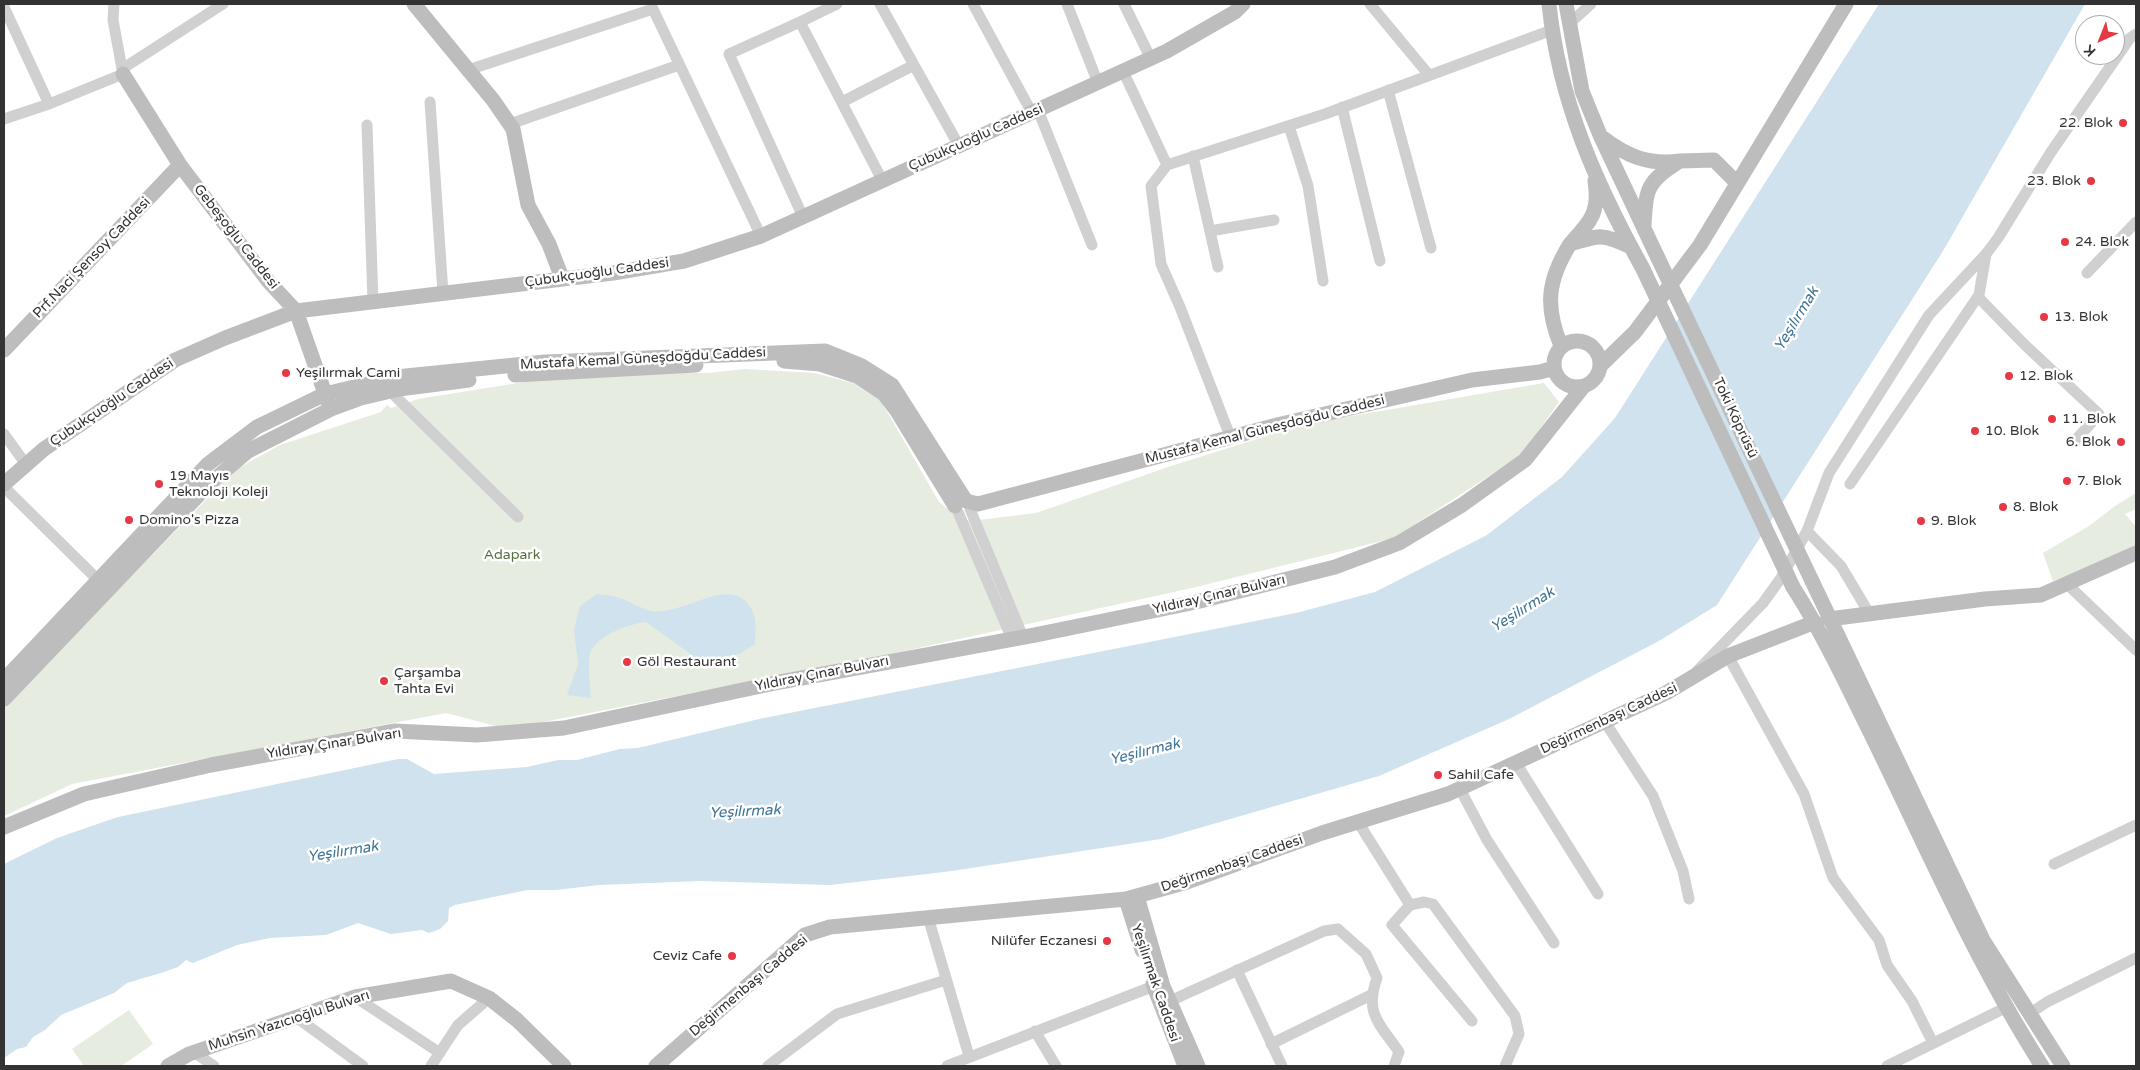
<!DOCTYPE html>
<html>
<head>
<meta charset="utf-8">
<style>
	body { margin:0 }
	#map { position:relative; width:2140px; height:1070px; overflow:hidden; background:#fff; font-family:"Varela Round",sans-serif }
	canvas { display:block }
	.frame { position:absolute; inset:0; border:5px solid #333; pointer-events:none }
	.north { position:absolute; left:2075px; top:15px; width:50px; height:50px; box-sizing:border-box; background:#fff; border:1px solid #adadad; border-radius:50%; rotate:224deg; font-size:14px; font-weight:700; line-height:20px; text-align:center; color:#333 }
	.north::after { content:''; display:block; margin:auto; width:18px; height:22px; background:#e63946; clip-path:polygon(50% 0,100% 100%,50% 72%,0 100%) }
</style>
</head>
<body>
<div id="map">
<canvas width="2140" height="1070"></canvas>
<div class="frame"></div>
<div class="north">K</div>
</div>
<script>
const ctx = document.querySelector('canvas').getContext('2d');
ctx.lineJoin = 'round';
function fillPath(path, color) { ctx.fillStyle = color; ctx.fill(path, 'evenodd'); }
function strokePath(path, color, width, dash) { ctx.strokeStyle = color; ctx.lineWidth = width; ctx.lineCap = dash ? 'butt' : 'round'; ctx.setLineDash(dash || []); ctx.stroke(path); }
function write(font, color, halo, rows, align = 'center') {
  ctx.font = font + ' "Varela Round",sans-serif'; ctx.lineWidth = 5; ctx.setLineDash([]); ctx.textBaseline = 'middle'; ctx.strokeStyle = halo; ctx.fillStyle = color; for (const [text, x, y, turn = 0] of rows) {
    ctx.save(); ctx.translate(x, y); ctx.rotate((+turn || 0) * Math.PI / 180); ctx.textAlign = isNaN(turn) ? turn : align; if (halo) ctx.strokeText(text, 0, 0); ctx.fillText(text, 0, 0); ctx.restore();
  }
}
const green = new Path2D(`
	M744,369l70,4 39,10 28,18 58,101 14,11 17,8 66,-8 135,-47 134,-42 239,-41 15,19 -38,53 -127,83 -202,50 -324,71 -361,70 -61,-16 -374,71 -68,32v-109l231,-237 45,-25 101,-33 6,-7 4,3 27,-9 169,-27 122,1z
	M2136,493v16l-11,5 11,13v23l-83,31 -10,-28 46,-27 26,-20z
	M129,1010l24,34 -32,22h-37l-12,-17z`);
const water = new Path2D(`
	M1879,4h206l-142,247 -226,354 -58,36 -150,78 -130,57 -218,63 -216,33 -115,13 -129,-4 -102,4 -43,5h-29l-72,15 -6,3 -1,13 -8,8 -11,4 -7,-3 -31,4 -33,-11 -32,12 -56,3 -33,7 -44,18 -7,-3 -8,7 -14,5 -37,11 -13,10 -53,22 -16,15 -12,7 -7,10 -9,2 -13,9v-194l53,-26 61,-21 280,-58h9l27,15 93,-7 31,-7h19l43,-11 18,-1 121,-29 537,-106 79,-21 112,-57 75,-58 53,-59z
	M597,594c7,1 15,1 22,4 11,3 22,11 32,13 29,5 69,-29 92,-12 15,12 13,28 12,45l-16,10 -40,6 -53,-38c-17,2 -46,12 -55,29 -4,10 -1,36 0,47l-24,-3 11,-31 -4,-34 6,-24z`);
const street = new Path2D(`
	M880,4l79,142
	M973,4l59,109
	M1067,4l31,79
	M1124,4l27,55
	M1370,4l59,71
	M4,7l45,97
	M800,22l37,-18
	M1569,24l22,-20
	M122,69l101,-65
	M468,70l185,-61 108,227
	M1123,71l44,94
	M1388,90l43,158
	M430,102l13,191
	M842,102l72,-37
	M1342,107l38,154
	M1038,110l54,135
	M4,119l45,-15 74,-30 -10,-54 1,-16
	M510,124l169,-59
	M367,125l6,177
	M1289,126l19,60 15,95
	M1193,156l25,111
	M803,217l-74,-163 71,-32 82,158
	M1210,231l64,-11
	M2087,273l49,-51
	M1978,297l48,49 73,68 -25,28
	M390,391l128,126
	M4,434l21,29
	M1230,436l-50,-129 -19,-43 -10,-78 16,-21 158,-51 227,-84
	M1850,484l129,-189 7,-41
	M4,487l94,93
	M970,509l53,128
	M958,512l54,127
	M1807,531l34,35 28,47
	M2067,584l69,66
	M1728,656l76,138 29,84 46,62 8,25 25,36 21,42
	M1697,671l66,-68 18,-25 26,-47 22,-58 100,-158 57,-61 12,-16 53,-86 79,-114 6,-4
	M1605,722l48,74 30,75 6,28
	M1516,763l82,131
	M1460,789l27,51 67,103
	M1358,822l52,83 -18,20 80,96
	M2054,864l82,-39
	M1410,905l14,-3 9,2 82,112 4,18 -14,32
	M928,917l41,139
	M1237,970l45,96
	M355,997l85,56
	M1170,1001l154,-70 14,-2 28,25 11,24c-13,36 3,46 22,74l-5,14
	M2029,1014l18,-12 89,-44
	M296,1017l67,49
	M1035,1031l21,35
	M1271,1044l100,-49
	M194,1052l20,14
	M431,1066l27,-41 31,-27
	M768,1066l69,-52 109,-34
	M947,1066l207,-80
	M1887,1066l120,-59`);
const secondary = new Path2D(`
	M414,4l79,96 20,29 15,76 21,39 13,34
	M1549,4c10,97 47,180 94,265
	M1566,4l16,87 18,44 57,121
	M123,74l57,91 89,117 27,29 32,91
	M1603,138c25,19 46,27 77,23 -33,21 -34,26 -36,65
	M1680,161l34,-1 23,23
	M1595,181c5,32 -5,41 -25,63 29,-9 32,-11 61,3
	M1554 364a23 23 0 1 1 46 0a23 23 0 1 1-46 0Z
	M1561,346c-16,-39 -14,-65 9,-102
	M4,350l176,-185
	M784,361l36,3 37,12 27,18 13,17 58,95
	M1601,365l34,-33 65,-87 146,-241
	M515,375l181,-10
	M4,484l40,-35 131,-89 50,-22 71,-27 317,-38 71,-12 77,-25 406,-185 68,-39 8,-8
	M1812,581l171,359 80,126
	M1793,587c28,44 50,90 73,137 57,115 107,234 176,342
	M1829,619l156,-20 56,-4 95,-42
	M4,680l204,-216 49,-37 68,-33 71,-17 149,-15 280,-11 37,15 30,19 74,116 12,3 299,-79 195,-45 68,-8 14,-4
	M4,699l205,-215 39,-33 83,-42 30,-11 38,-9 70,-9
	M4,827l80,-33 127,-29 184,-34 82,4 87,-7 216,-46 255,-47 161,-33 139,-35 64,-24 63,-38 63,-45 58,-73
	M1137,896l26,90 35,80
	M1126,899l16,51
	M1153,984l32,82
	M168,1066l21,-12 166,-57 96,-16 38,17 28,22 47,46
	M656,1066l149,-131 25,-8 296,-28 61,-17 135,-49 126,-39 218,-101 62,-37 87,-34`);
const secondaryBridge = new Path2D(`
	M1657,256l155,325
	M1643,269l150,318`);
const markers = [
	[2123,123,5,"#e63946"],
	[2091,181,5,"#e63946"],
	[2065,242,5,"#e63946"],
	[2044,317,5,"#e63946"],
	[286,373,5,"#e63946"],
	[2009,376,5,"#e63946"],
	[2052,419,5,"#e63946"],
	[1975,431,5,"#e63946"],
	[2121,442,5,"#e63946"],
	[2067,481,5,"#e63946"],
	[159,484,5,"#e63946"],
	[2003,507,5,"#e63946"],
	[129,520,5,"#e63946"],
	[1921,521,5,"#e63946"],
	[627,662,5,"#e63946"],
	[384,681,5,"#e63946"],
	[1438,775,5,"#e63946"],
	[1107,941,5,"#e63946"],
	[732,956,5,"#e63946"]
];
const poiNames = [
	["22. Blok",2113,123,"right"],
	["23. Blok",2081,181,"right"],
	["24. Blok",2075,242],
	["13. Blok",2054,317],
	["Yeşilırmak Cami",296,373],
	["12. Blok",2019,376],
	["11. Blok",2062,419],
	["10. Blok",1985,431],
	["6. Blok",2111,442,"right"],
	["19 Mayıs",169,476],
	["Teknoloji Koleji",169,492],
	["7. Blok",2077,481],
	["8. Blok",2013,507],
	["Domino's Pizza",139,520],
	["9. Blok",1931,521],
	["Göl Restaurant",637,662],
	["Çarşamba",394,673],
	["Tahta Evi",394,689],
	["Sahil Cafe",1448,775],
	["Nilüfer Eczanesi",1097,941,"right"],
	["Ceviz Cafe",722,956,"right"]
];
const streetNames = [
	["Çubukçuoğlu Caddesi",976,138,-24],
	["Gebeşoğlu Caddesi",236,237,52],
	["Prf.Naci Şensoy Caddesi",92,258,-46],
	["Çubukçuoğlu Caddesi",597,273,-8],
	["Mustafa Kemal Güneşdoğdu Caddesi",643,359,-3],
	["Çubukçuoğlu Caddesi",112,403,-34],
	["Toki Köprüsü",1735,418,65],
	["Mustafa Kemal Güneşdoğdu Caddesi",1265,430,-14],
	["Yıldıray Çınar Bulvarı",1219,595,-13],
	["Yıldıray Çınar Bulvarı",822,674,-11],
	["Değirmenbaşı Caddesi",1609,719,-25],
	["Yıldıray Çınar Bulvarı",334,744,-9],
	["Değirmenbaşı Caddesi",1232,864,-19],
	["Yeşilırmak Caddesi",1155,983,71],
	["Değirmenbaşı Caddesi",749,986,-40],
	["Muhsin Yazıcıoğlu Bulvarı",289,1021,-18]
];
const parkNames = [
	["Adapark",512,555]
];
const waterNames = [
	["Yeşilırmak",1797,319,-59],
	["Yeşilırmak",1523,610,-32],
	["Yeşilırmak",1145,752,-14],
	["Yeşilırmak",745,812,-3],
	["Yeşilırmak",343,852,-9]
];
fillPath(green, '#e6ecdf');
fillPath(water, '#cfe2ee');
strokePath(street, '#d0d0d0', 11);
strokePath(secondary, '#bdbdbd', 15);
strokePath(secondaryBridge, '#bdbdbd', 15);
for (const [x, y, r, color] of markers) { const dot = new Path2D(); dot.arc(x, y, r, 0, 2 * Math.PI); ctx.fillStyle = color; ctx.fill(dot); strokePath(dot, '#fff', 2); }
write('14px', '#333', '#fff', poiNames, 'left');
write('14px', '#333', '#fff', streetNames);
write('14px', '#56703f', '#fff', parkNames);
write('italic 15px', '#3f7597', '#fff', waterNames);
</script>
</body>
</html>
